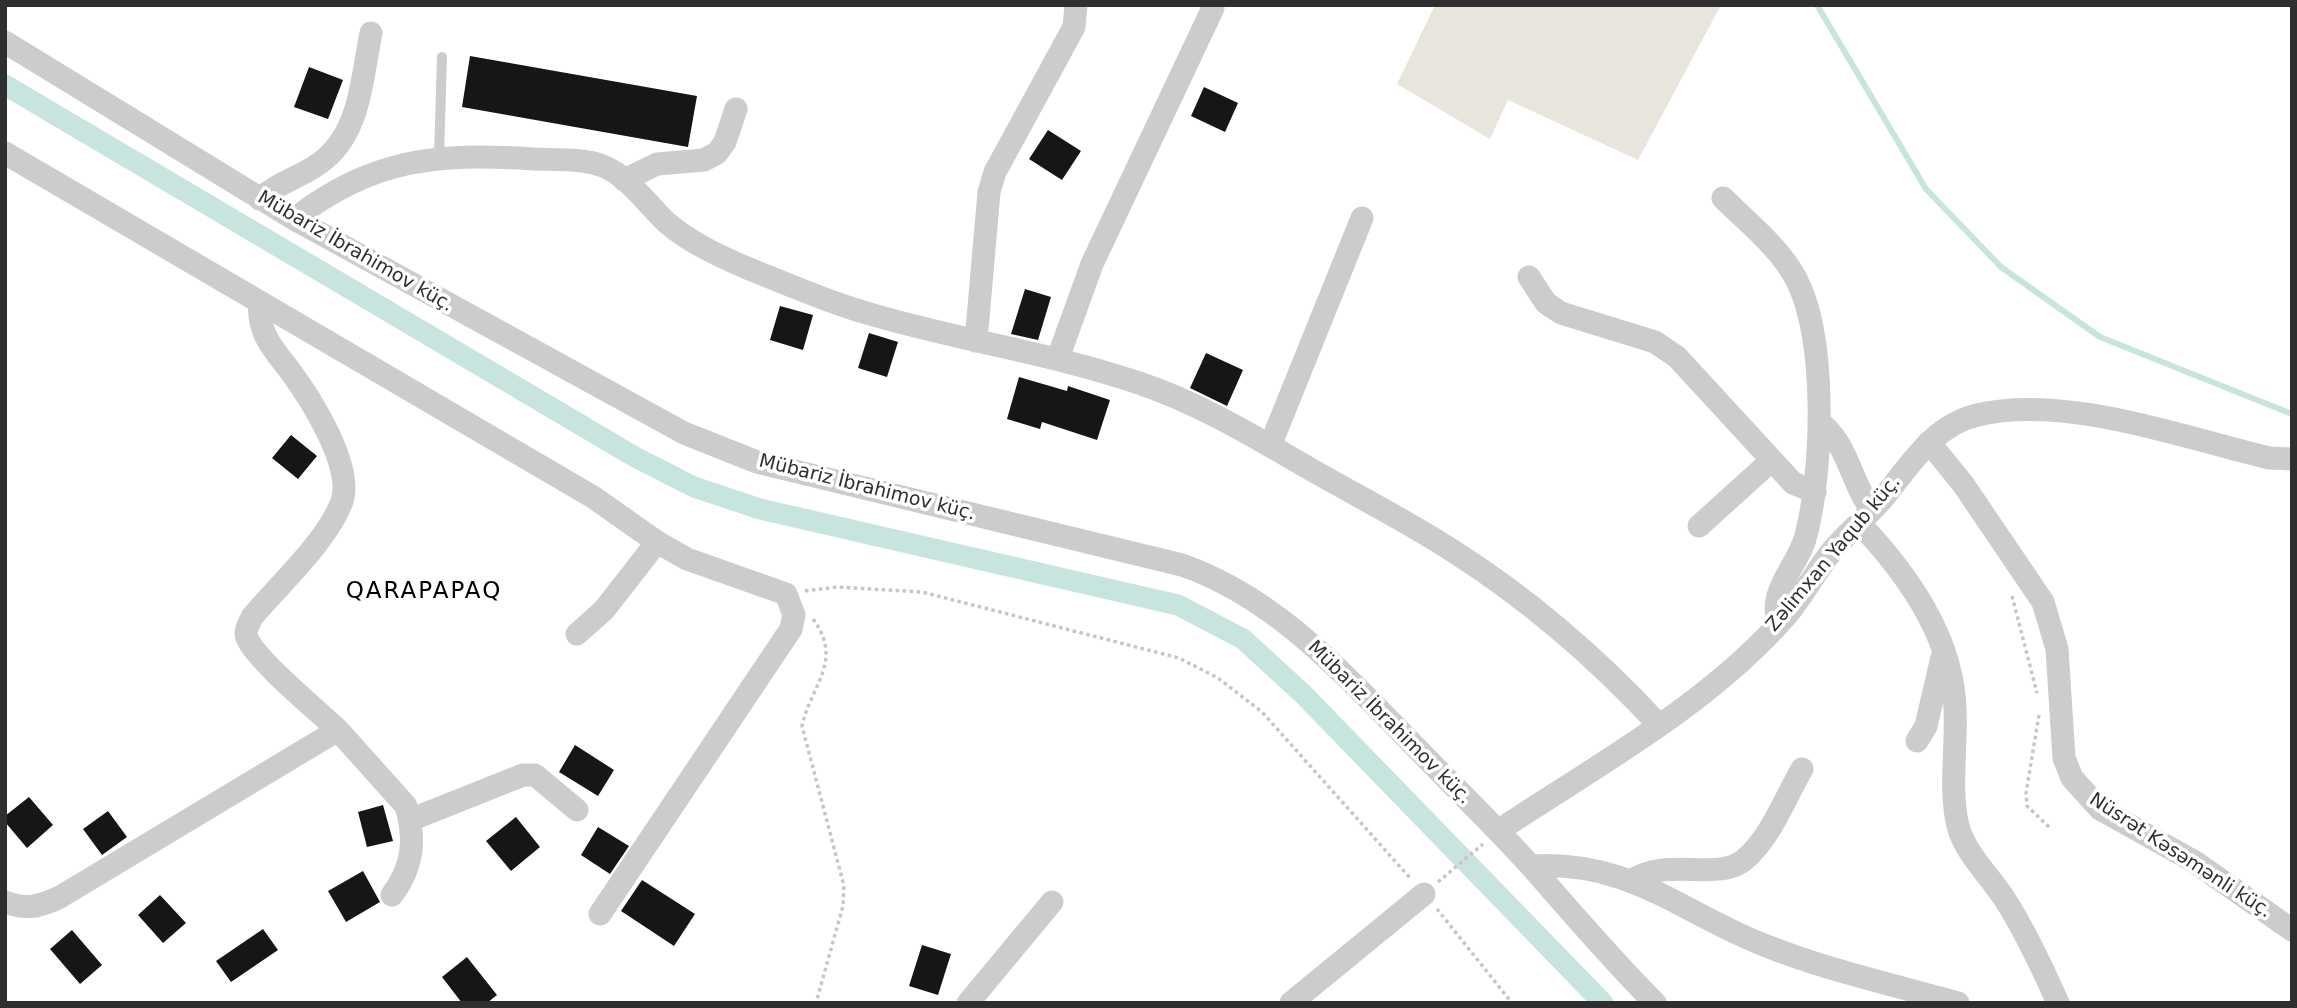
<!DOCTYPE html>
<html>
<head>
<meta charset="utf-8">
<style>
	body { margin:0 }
	#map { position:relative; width:2297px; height:1008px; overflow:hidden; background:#fff; font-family:"DejaVu Sans",sans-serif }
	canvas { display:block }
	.frame { position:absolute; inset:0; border:7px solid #2f2f2f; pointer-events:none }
</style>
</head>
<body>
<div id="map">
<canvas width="2297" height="1008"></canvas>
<div class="frame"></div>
</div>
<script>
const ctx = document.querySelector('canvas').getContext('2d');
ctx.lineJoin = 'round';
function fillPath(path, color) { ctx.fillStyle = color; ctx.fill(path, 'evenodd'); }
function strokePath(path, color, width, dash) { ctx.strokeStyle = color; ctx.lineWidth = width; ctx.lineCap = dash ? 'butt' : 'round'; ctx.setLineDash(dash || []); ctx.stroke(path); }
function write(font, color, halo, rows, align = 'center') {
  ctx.font = font + ' "DejaVu Sans",sans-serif'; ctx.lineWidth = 7; ctx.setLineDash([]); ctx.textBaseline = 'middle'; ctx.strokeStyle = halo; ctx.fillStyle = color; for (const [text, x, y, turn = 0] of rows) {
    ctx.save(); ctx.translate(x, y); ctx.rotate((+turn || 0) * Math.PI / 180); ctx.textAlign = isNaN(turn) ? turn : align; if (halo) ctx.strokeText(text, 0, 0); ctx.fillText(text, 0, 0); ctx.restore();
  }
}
const green = new Path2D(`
	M1435,5h286l-83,155 -130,-60 -18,39 -93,-55z`);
const stream = new Path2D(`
	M1817,5l109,184 75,78 99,70 192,77`);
const canal = new Path2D(`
	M5,85l630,372 59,30 66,22 418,96 65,34 60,55 300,309`);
const building = new Path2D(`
	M470,56l227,40 -9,51 -226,-40z
	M309,67l34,13 -15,39 -34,-12z
	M1204,87l34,16 -13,29 -34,-16z
	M1048,130l33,21 -19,29 -33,-21z
	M1025,289l26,8 -13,43 -27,-6z
	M780,306l33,9 -10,35 -33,-10z
	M869,333l29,9 -11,35 -29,-9z
	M1206,353l37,17 -16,36 -37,-18z
	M1019,377l48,14 1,-5 42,14 -13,40 -55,-18 -2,7 -33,-10z
	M291,435l26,21 -19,23 -26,-21z
	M575,745l39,25 -16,26 -39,-24z
	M29,797l24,28 -26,23 -22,-26v-6z
	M383,805l10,36 -26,6 -9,-35z
	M108,811l19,26 -25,18 -19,-26z
	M516,817l24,30 -29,24 -25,-30z
	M598,827l31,19 -19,28 -29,-19z
	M363,871l17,31 -34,20 -18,-31z
	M642,880l53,34 -21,32 -53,-35z
	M160,895l26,28 -23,20 -25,-28z
	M263,929l15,21 -47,32 -15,-21z
	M72,930l30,35 -22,19 -30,-35z
	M922,945l29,9 -13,41 -29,-9z
	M467,957l30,38 -10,8h-25l-20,-26z`);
const path = new Path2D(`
	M805,591l32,-4 85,5 257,66 39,20 44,34 149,167
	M2012,596l25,97
	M813,619c31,42 -2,66 -11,107l42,160 -1,20 -27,97
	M2039,715l-13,78 1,13 22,21
	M1438,882l45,-38
	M1437,909l75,94`);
const lane = new Path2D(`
	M439,157l3,-100`);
const street = new Path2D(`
	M5,42l289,177 390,214 73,29 425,103c89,31 153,100 218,166 43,45 88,88 130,134 41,47 81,94 125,138
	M5,153l588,344 64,45 30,17 99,35 8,21 -3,14 -191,285
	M624,180l33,-16 47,-4 13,-7 8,-11 11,-33
	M1723,198c24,24 56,49 72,79 33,59 28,198 10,262 -9,29 -38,54 -26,84
	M260,199c19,-18 46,-23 65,-40 36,-30 37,-83 46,-126
	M294,219c78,-61 144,-66 239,-60 22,1 49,-1 70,7 25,10 44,38 63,56 23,20 53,34 81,46 42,17 86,36 130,48 87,25 177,38 262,67 63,21 122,58 180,91 44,25 91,49 134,77 77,49 144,107 206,174
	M1529,277l17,26 15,10 94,29 22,15 116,126 22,9
	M976,341l13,-149 6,-20 79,-145 2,-22
	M1058,358l34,-94 121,-256
	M1819,422c30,22 31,60 53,88
	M1929,442l34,42 80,118 14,47 7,109 8,20 28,31 95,53 97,68
	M1270,446l92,-228
	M1859,523c47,49 94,114 96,186 2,38 -6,80 3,117 7,27 31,49 46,72 21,32 38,69 54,105
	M1699,526l73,-66
	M577,634l27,-24 53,-68
	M338,730l68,76c10,34 7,61 -14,89
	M1917,741l9,-15 16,-69
	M410,820l113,-45h12l42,35
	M1498,831c99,-66 209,-125 288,-215 17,-20 30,-45 46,-65 16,-19 36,-35 52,-54 27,-33 49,-71 93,-82 88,-21 204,22 292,43l23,1
	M1531,866c99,-6 149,46 233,79 62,25 130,40 194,58
	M1631,881c37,-25 86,1 113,-21 26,-21 41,-62 58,-91
	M5,902c22,8 34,5 55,-5l278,-167c-20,-19 -82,-70 -91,-92 -3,-7 2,-14 5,-21 28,-33 73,-74 89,-113 15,-36 -32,-108 -53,-136 -17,-21 -31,-38 -28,-66
	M968,1003l84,-101
	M1291,1003l133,-109`);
const streetNames = [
	["Mübariz İbrahimov küç.",355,252,30],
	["Mübariz İbrahimov küç.",867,488,14],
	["Zəlimxan Yaqub küç.",1834,554,-50],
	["Mübariz İbrahimov küç.",1389,723,45],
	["Nüsrət Kəsəmənli küç.",2180,856,33]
];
const quarterNames = [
	["QARAPAPAQ",424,592]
];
fillPath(green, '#e8e6dc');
strokePath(stream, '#c8e4de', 6);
strokePath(canal, '#c8e4de', 21);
fillPath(building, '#161616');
strokePath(path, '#c6c6c6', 3.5, [3.5, 3.5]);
strokePath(lane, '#ccc', 10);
strokePath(street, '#ccc', 23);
write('19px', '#2f2f2f', '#fff', streetNames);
ctx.letterSpacing = '2px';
write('23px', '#000', '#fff', quarterNames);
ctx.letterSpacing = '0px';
</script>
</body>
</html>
